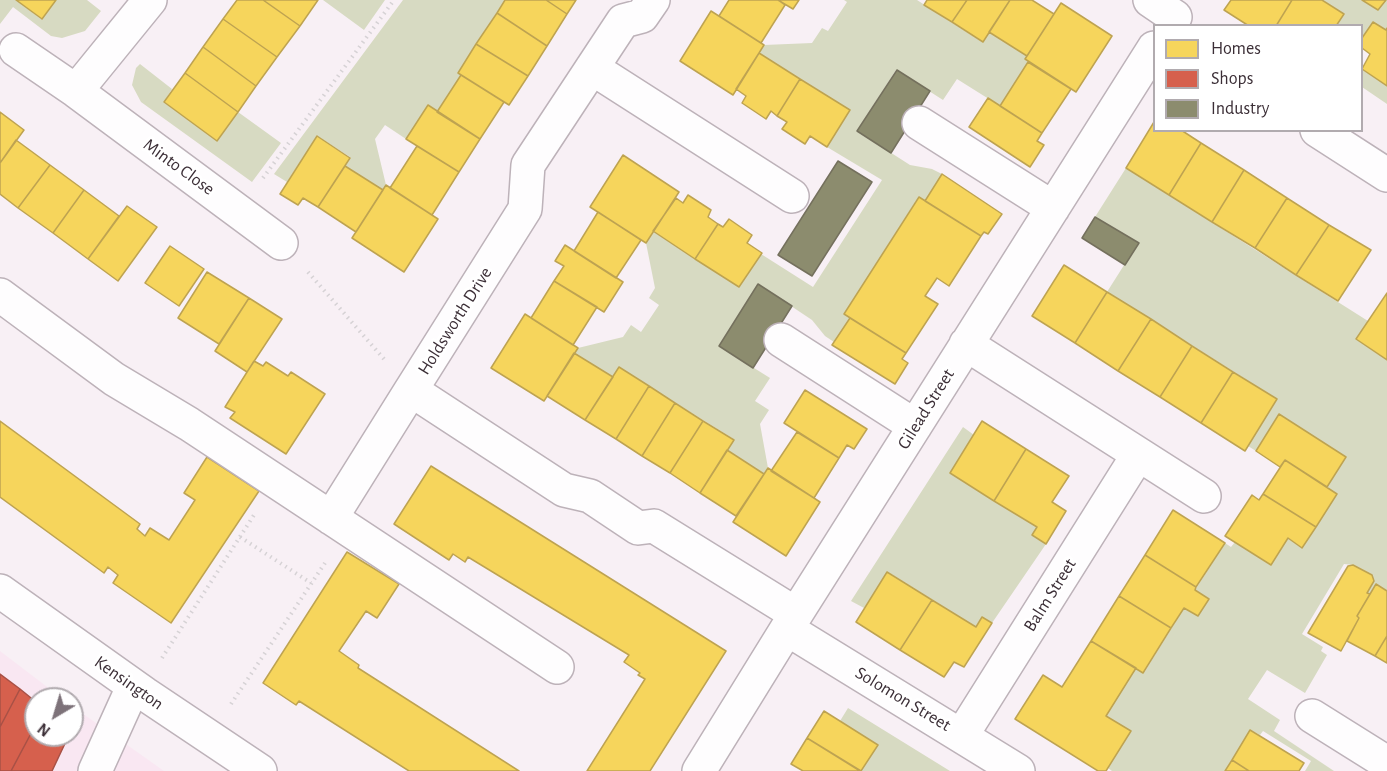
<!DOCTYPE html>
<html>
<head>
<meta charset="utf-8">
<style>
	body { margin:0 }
	#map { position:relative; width:1387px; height:771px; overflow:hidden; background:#f8f0f5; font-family:"Alegreya Sans",sans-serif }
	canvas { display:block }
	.legend { position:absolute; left:1153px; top:24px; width:210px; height:108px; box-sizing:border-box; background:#fff; border:2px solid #b1abaf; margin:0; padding:8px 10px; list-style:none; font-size:18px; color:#3b2e36 }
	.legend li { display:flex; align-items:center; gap:12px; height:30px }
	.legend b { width:30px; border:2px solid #b1abaf }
	.north { position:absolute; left:24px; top:687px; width:60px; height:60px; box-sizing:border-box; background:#fff; border:2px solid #b1abaf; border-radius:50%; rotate:218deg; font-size:16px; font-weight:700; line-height:24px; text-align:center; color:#3b2e36 }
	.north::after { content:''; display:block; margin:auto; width:21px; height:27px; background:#7d7279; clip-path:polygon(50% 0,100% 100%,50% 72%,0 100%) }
</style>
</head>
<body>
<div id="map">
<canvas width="1387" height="771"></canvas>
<ul class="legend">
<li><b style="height:16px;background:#f6d55c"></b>Homes</li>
<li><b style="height:16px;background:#d6604d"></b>Shops</li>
<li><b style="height:16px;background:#8c8c6e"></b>Industry</li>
</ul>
<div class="north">N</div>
</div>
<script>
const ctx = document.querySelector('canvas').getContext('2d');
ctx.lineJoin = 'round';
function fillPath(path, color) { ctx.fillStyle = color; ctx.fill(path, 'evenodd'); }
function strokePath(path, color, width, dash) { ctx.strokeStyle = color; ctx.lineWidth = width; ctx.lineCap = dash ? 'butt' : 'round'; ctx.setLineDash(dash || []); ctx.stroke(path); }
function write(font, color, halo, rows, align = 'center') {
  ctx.font = font + ' "Alegreya Sans",sans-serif'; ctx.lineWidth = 6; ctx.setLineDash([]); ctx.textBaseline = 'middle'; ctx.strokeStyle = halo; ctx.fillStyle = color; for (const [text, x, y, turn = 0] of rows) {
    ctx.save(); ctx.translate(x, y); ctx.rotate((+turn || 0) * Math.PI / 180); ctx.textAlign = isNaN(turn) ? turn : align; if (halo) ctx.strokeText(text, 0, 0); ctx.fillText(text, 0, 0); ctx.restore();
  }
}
const built = new Path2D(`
	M0,651l63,48h-27v36h36v-29l92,65h-164z`);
const green = new Path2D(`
	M0,0h16l25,19 15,-19h31l14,11 -16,20 -23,7 -11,-2 -38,-29 -13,17z
	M323,0h62l-21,30z
	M403,0h102l-47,73 3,2 -24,37 -31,27 -21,-14 -10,14 11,46 -3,5 -38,-24 5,-9 -33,-21 -30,46 -13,-8z
	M844,0h73l65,42 7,-10 38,24 -2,3 3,3 -28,44 -43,-27 -14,21 -47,-30 -39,61 53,34 22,4 10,5 -17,27 -6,-4 -3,4 -72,113 6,4 -16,24 -9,-6 -13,-16 -54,-36 -39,62 51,32 -15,23 14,9 -9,14 8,44 -4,6 -37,-24 6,-10 -1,-2 -113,-70 -6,9 -39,-24 4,-5 45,-11 8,-12 10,7 18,-27 -10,-7 6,-10 -9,-45 7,-12 86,56 22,-33 52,33 69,-107 -55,-33 23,-37 -91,-57 5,-8 48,-2 10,-15 6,3 19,-29z
	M1322,0h65v28l-1,2 -13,-8 -11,16v-12l-26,-1 8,-11z
	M140,64l32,25 -8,13 53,38 21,-28 43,31 -29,39 -111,-80 -9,-17 4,-17z
	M1362,69l25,17v18l-25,-17z
	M1126,168l242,153 -12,18 31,21v231l-11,-6 -6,9 -3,-1 7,-12 -2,-6 -19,-10 -9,-1 -42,70 21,13 -2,4 6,4 -22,38 -38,-23 -19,29 32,21 -6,11 60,40h-29l6,-10 -48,-30 -3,4 -9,-5 -26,41h-113l-4,-3 22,-37 -24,-15 30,-48 7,5 2,-2 39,-63 14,8 -3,-26 30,-47 6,4 4,-5 35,23 18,-27 14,10 35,-54 -10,-7 -48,-73 -23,37 -8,-5 29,-47 -170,-107 31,-49 -43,-26z
	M963,427l11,8 -23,38 86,54 9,17 -54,79 -10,-6 -6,10 -88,-55 -24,36 -13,-7z
	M848,708l102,63h-89l16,-26 -37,-24z`);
const homes = new Path2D(`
	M16,0h40l-14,19z
	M237,0h26l37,26 -23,31 -54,-38z
	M263,0h55l-18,26z
	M505,0h41l21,14 -20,32 -50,-33z
	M546,0h30l-9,14z
	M729,0h49l7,5 -24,38 -42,-27z
	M778,0h21l-6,9z
	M927,0h40l-15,22 -28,-17z
	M967,0h43l-27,42 -31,-20z
	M1010,0h22l22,14 -27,42 -38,-24z
	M1231,0h61l-16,26h-27l-25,-16z
	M1292,0h30l22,14 -8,12h-60z
	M1362,0h24l-8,10z
	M1061,3l51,33 -36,56 -51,-33z
	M711,11l53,34 -31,50 -53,-34z
	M497,13l50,33 -19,30 -52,-32z
	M223,19l54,38 -21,29 -53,-39z
	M1373,22l13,8 1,-2v58l-25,-17 8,-15 -8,-6v-10z
	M476,44l52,32 -19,29 -51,-32z
	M203,47l53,39 -18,26 -53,-39z
	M759,53l41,26 -23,37 -6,-5 -5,8 -24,-16 4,-7 -10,-7z
	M1028,62l43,27 -29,44 -42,-27z
	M185,73l53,39 -21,29 -53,-39z
	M461,75l43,27 -24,37 -43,-27z
	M800,79l50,31 -23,37 -17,-11 -5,8 -23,-15 5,-7 -10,-6z
	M988,98l54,35 -5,8 7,4 -14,22 -61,-40z
	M428,105l52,34 -21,33 -53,-33z
	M0,112l24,18 -24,33z
	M1154,122v8h27l20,13 -32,52 -43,-27z
	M317,136l33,22 -32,49 -15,-9 -5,7 -18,-11z
	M16,140l34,25 -32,43 -18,-14v-31z
	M1201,143l43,27 -32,52 -43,-27z
	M417,146l42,26 -27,43 -42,-27z
	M623,155l56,37 -33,51 -56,-36z
	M50,165l34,25 -31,43 -35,-25z
	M345,166l38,24 -27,42 -38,-25z
	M1244,170l43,28 -32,50 -43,-26z
	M942,174l60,40 -14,20 -4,-2 -3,4 -56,-35z
	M386,185l52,34 -34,53 -52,-34z
	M84,190l35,26 -31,43 -35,-26z
	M688,195l23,15 -3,7 10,7 -23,35 -42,-28 23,-33 7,5z
	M919,197l62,39 -32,50 -12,-8 -12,18 13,8 -32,49 -62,-39z
	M1287,198l42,27 -33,50 -41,-27z
	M127,206l30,21 -39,54 -30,-22z
	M598,212l43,28 -25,38 -42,-27z
	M729,219l23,16 -5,8 15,10 -23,34 -44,-28 23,-35 5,3z
	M1329,225l42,25 -33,51 -42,-26z
	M565,245l58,37 -19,30 -50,-31 10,-15 -9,-5z
	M170,246l34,23 -25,37 -34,-23z
	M1064,265l43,27 -32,51 -43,-27z
	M207,272l42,26 -30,46 -41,-26z
	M554,281l43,26 -24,38 -42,-27z
	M1107,292l44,27 -33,52 -43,-28z
	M1387,293v67l-31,-21z
	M249,298l33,21 -35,53 -32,-21z
	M525,314l53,34 -34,53 -53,-33z
	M850,318l56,35 -4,6 6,4 -13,21 -63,-39z
	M1151,319l41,27 -32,51 -42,-26z
	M1192,346l41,26 -32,51 -41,-26z
	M574,353l39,24 -28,43 -38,-24z
	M254,361l9,5 3,-4 22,14 3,-4 34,22 -39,60 -56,-36 5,-6 -10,-5z
	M619,367l30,19 -33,53 -31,-19z
	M1233,372l44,27 -32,52 -44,-28z
	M649,386l26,17 -33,53 -26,-17z
	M805,390l62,39 -13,20 -7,-4 -8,13 -55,-35z
	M675,403l28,18 -33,52 -28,-17z
	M1279,414l67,43 -19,30 -42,-27 -5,7 -24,-16z
	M0,421l140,103 -3,5 8,7 5,-8 19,12 26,-40 -11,-7 23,-36 52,34 -88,132 -58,-40 5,-8 -10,-8 -4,6 -104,-76z
	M703,421l31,19 -34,53 -30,-20z
	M982,421l44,28 -32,52 -44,-28z
	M797,432l42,26 -25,40 -43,-27z
	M1026,449l43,27 -17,26 14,9 -20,33 -14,-9 5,-8 -43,-26z
	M727,450l37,24 -28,42 -36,-23z
	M1285,460l52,34 -21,33 -53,-33z
	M431,466l295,185 -76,120h-63l58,-92 -7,-4 2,-2 -16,-11 5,-7 -161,-98 -3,5 -12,-8 -4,6 -55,-36z
	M768,468l52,34 -34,54 -53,-34z
	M1263,494l53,33 -14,21 -14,-10 -17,27 -46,-29 27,-41 7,5z
	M1173,510l52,33 -29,44 -51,-32z
	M347,552l52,32 -22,34 -11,-7 -27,40 20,14 -1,3 161,103h-110l-110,-70 -3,4 -33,-22z
	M1145,555l51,32 -1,3 14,9 -11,17 -14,-8 -13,20 -52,-32z
	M1353,565l19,10 2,6 -7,12 3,1 -13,22 2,2 -18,33 -33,-18 40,-67z
	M887,572l45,28 -32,50 -44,-28z
	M1376,584l11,7v45l-12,20 -28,-15 12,-23 -2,-2z
	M1119,596l52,32 -28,45 -52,-32z
	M932,600l44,27 6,-10 10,6 -28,44 -10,-5 -10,15 -44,-27z
	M1387,636v27l-12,-7z
	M1091,641l45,27 -30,48 25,15 -25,40h-8l-83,-52 28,-44 19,12z
	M824,711l54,34 -17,26 -54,-33z
	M1250,730l54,33 -5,8h-50l-17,-11z
	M807,738l53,33h-57l-12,-7z
	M1232,760l17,11h-24z`);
const shops = new Path2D(`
	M0,674l20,15 -20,38z
	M20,689l16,13v22l-25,47h-11v-44z
	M36,724v11h33l-17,36h-41z`);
const industry = new Path2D(`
	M897,70l33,21 -39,62 -34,-22z
	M838,161l34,21 -60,94 -34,-21z
	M1095,217l44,26 -14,22 -43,-27z
	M758,284l34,22 -39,62 -34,-22z`);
const path = new Path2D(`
	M263,178l131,-178
	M308,272l76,87
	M240,537l71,46
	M162,658l92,-143
	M231,704l94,-141`);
const minor = new Path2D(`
	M653,0l-11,16 -19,5 -95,144 -3,44 -114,181 153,100 26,6 48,32 16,-2 142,88
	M1150,0l25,17
	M16,50l60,41 205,152
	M592,68l200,128
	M76,91l74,-91
	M919,123l134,85
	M1317,130l70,45
	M0,295l114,84 75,45 368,243
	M781,340l134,86
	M966,344l238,152
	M331,518l80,-128
	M787,629l231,142
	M1312,716l75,47
	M962,735l176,-280
	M95,771l38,-84
	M699,771l97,-157 358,-566`);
const major = new Path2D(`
	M0,591l145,103 115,77`);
const streetNames = [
	["Minto Close",179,167,36],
	["Holdsworth Drive",455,321,-58],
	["Gilead Street",926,409,-58],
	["Balm Street",1050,595,-58],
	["Kensington",129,683,35],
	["Solomon Street",903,699,31]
];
fillPath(built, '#f9e7f2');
fillPath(green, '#d7dac2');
fillPath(homes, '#f6d55c');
strokePath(homes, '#bea351', 1.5);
fillPath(shops, '#d6604d');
strokePath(shops, '#a85146', 1.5);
fillPath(industry, '#8c8c6e');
strokePath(industry, '#74705d', 1.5);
strokePath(minor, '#bdb2b9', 36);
strokePath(major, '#bdb2b9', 36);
strokePath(path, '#d6d2d5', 4, [1.5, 4.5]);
strokePath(minor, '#fefdfe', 33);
strokePath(major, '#fefdfe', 33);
write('18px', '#3b2e36', '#fff', streetNames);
</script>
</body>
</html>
